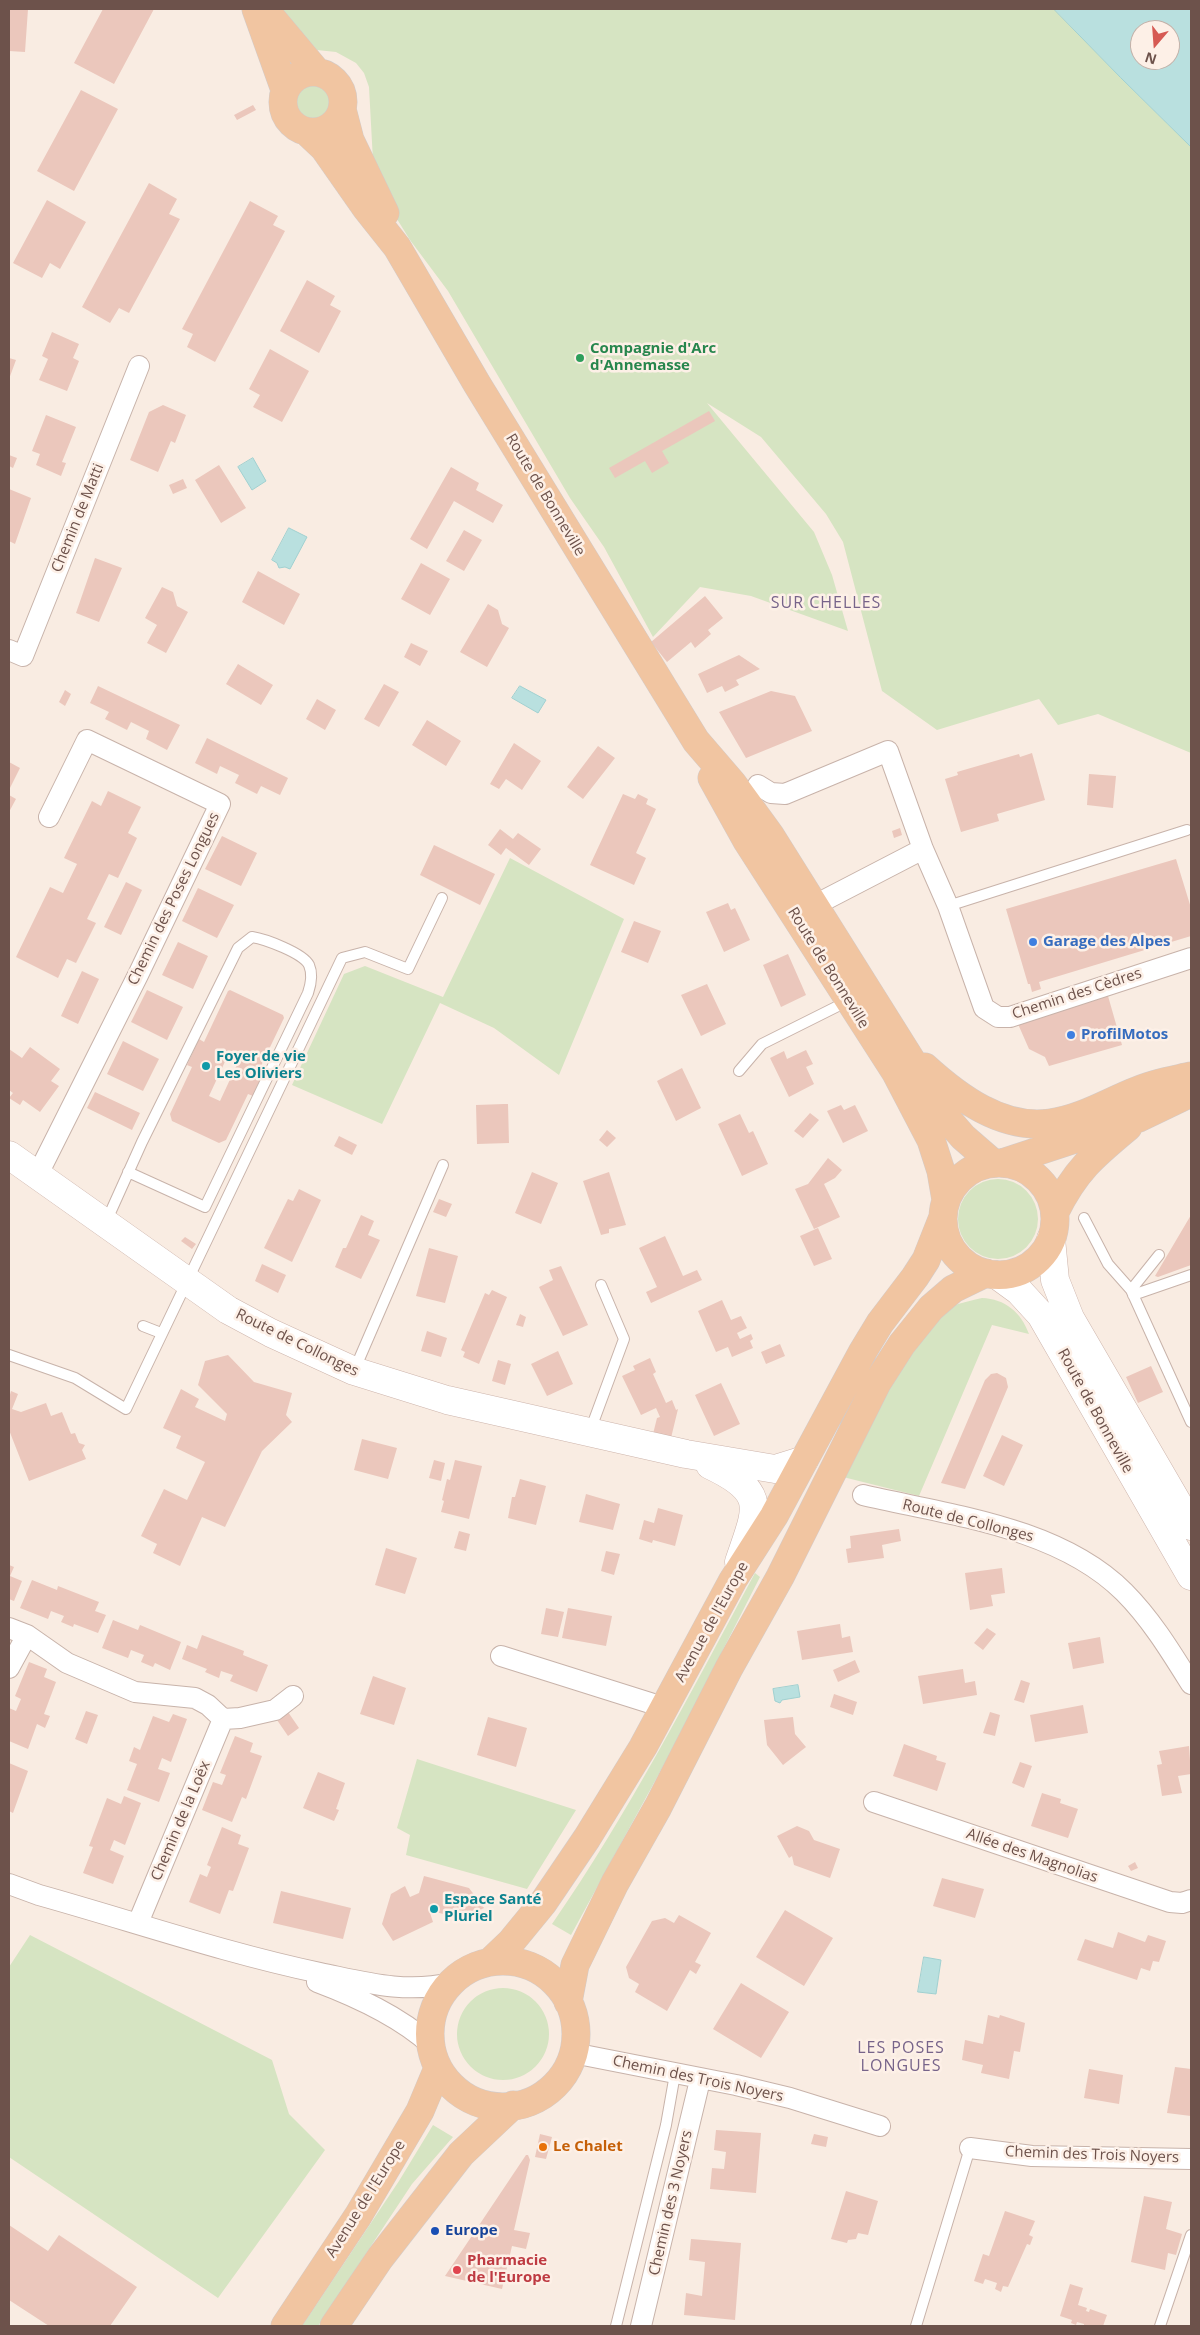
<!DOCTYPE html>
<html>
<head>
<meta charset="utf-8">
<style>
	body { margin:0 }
	#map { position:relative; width:1200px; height:2335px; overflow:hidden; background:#f9ece2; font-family:"Open Sans",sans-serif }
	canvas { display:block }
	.frame { position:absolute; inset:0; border:10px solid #6d524b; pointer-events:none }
	.north { position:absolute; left:1130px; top:20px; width:50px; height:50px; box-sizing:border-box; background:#fdf0e7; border:1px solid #c3b1a9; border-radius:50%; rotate:198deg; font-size:14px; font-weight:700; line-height:20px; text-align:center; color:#6d524b }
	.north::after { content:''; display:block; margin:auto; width:18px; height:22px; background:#d65a53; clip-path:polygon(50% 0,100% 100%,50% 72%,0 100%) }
</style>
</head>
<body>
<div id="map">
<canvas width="1200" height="2335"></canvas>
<div class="frame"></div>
<div class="north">N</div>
</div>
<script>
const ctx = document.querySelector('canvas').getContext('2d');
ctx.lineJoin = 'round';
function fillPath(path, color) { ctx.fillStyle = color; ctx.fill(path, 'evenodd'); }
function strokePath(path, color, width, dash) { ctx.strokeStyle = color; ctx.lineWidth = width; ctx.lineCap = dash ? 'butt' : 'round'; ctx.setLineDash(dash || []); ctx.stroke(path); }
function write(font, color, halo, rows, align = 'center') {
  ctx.font = font + ' "Open Sans",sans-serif'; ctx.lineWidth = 5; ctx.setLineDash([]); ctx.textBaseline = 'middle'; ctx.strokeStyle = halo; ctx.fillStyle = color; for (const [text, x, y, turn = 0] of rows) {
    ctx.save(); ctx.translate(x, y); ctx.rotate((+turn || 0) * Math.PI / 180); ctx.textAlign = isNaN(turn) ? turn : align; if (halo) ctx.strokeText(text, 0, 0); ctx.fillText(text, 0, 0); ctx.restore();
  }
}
const green = new Path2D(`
	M281,9h773l67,69 70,69v606l-93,-39 -40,11 -19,-26 -102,31 -55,-39 -39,-149 -17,-28 -65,-77 -54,-34 107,129 18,43 16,56 -97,-35 -51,-9 -47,50 -49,-90 -34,-49 -122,-207 -38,-51 -31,-50 -6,-29 -4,-74 -5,-14 -8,-10 -20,-11 -19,-2z
	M295 102a18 18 0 1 1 36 0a18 18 0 1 1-36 0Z
	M510,858l114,61 -65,156 -65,-47 -54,-25 -58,121 -90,-39 52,-111 21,-8 78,31z
	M958 1219a40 40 0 1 1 80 0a40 40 0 1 1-80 0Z
	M982,1298c23,1 39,14 47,36l-37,-9 -73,171 -80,-20c17,-29 88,-160 113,-170 9,-3 20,-6 30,-8z
	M755,1573l5,4 -87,171 -102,187 -19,-11c77,-111 139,-232 203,-351z
	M417,1759l159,51 -49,79 -121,-34 4,-20 -13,-7z
	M30,1935l242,125 17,54 36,36 -107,148 -209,-141v-190z
	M457 2034a46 46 0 1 1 92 0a46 46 0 1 1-92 0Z
	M433,2125l20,12 -41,47 -94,142h-16l97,-145z`);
const water = new Path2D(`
	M1054,9h137v138l-70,-69zM1140,30h30v30h-30z
	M253,458l13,23 -14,9 -14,-23z
	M289,528l18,9 -17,32 -5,-2 -6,1 -2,-5 -5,-3z
	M520,686l26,14 -8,13 -26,-15z
	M798,1685l2,12 -18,3 -2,3 -5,-2 -2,-12z
	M924,1957l17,3 -5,34 -18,-2z`);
const building = new Path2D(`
	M10,9h18l-3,43 -16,-1z
	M103,9h51l-40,75 -40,-21z
	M81,90l37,19 -44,82 -37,-20z
	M253,105l3,5 -19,10 -3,-5z
	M149,183l28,16 -8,15 11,5 -51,94 -10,-5 -9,15 -28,-16z
	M47,200l39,22 -26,47 -10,-6 -8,15 -29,-15z
	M250,201l28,15 -5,9 12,6 -70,131 -28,-15 6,-13 -11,-5z
	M307,280l28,16 -5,9 11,6 -22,42 -39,-22z
	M52,332l27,12 -6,14 6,3 -12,30 -28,-11 9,-21 -6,-3z
	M270,349l39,22 -27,51 -29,-15 7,-12 -11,-6z
	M9,358l7,2 -7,19z
	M163,405l23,10 -11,28 -4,-2 -13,31 -28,-12 19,-48z
	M709,411l6,10 -53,30 7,12 -17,10 -7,-12 -30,17 -6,-10z
	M46,415l30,12 -14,35 4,1 -5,13 -25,-11 4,-11 -8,-3z
	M9,455l8,3 -4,10 -4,-2z
	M219,465l27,43 -25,15 -26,-43z
	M451,467l28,16 -3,7 27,15 -10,18 -39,-22 -27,48 -17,-10z
	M183,479l4,9 -14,6 -4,-9z
	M9,489l22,9 -16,46 -6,-3z
	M464,530l18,10 -18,31 -18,-10z
	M95,558l27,10 -23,54 -23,-9z
	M421,563l29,16 -20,36 -29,-16z
	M258,571l42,23 -16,31 -42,-23z
	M162,587l11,5 4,14 11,6 -22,41 -19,-10 10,-18 -12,-7z
	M705,596l18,22 -15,12 3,4 -16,14 -4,-6 -24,20 -16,-20z
	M488,604l10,6 4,14 7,4 -22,39 -27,-15z
	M411,643l17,8 -8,15 -16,-9z
	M739,655l21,14 -24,11 3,5 -14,7 -3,-6 -15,7 -9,-19z
	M238,664l35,21 -12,20 -35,-21z
	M384,684l15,8 -20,35 -15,-8z
	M98,686l82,39 -13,25 -21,-11 3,-8 -18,-9 -4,8 -22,-11 4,-7 -19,-9z
	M65,690l6,4 -6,12 -6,-4z
	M771,691l24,5 17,35 -66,27 -27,-46z
	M317,699l19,11 -11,20 -19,-11z
	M427,720l34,21 -15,25 -34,-21z
	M207,738l81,40 -8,17 -19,-9 -4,8 -22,-11 4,-8 -19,-9 -3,8 -22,-11z
	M514,743l27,18 -19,29 -16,-11 -7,10 -9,-5z
	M598,746l17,12 -32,41 -16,-12z
	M1032,753l13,47 -48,14 2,7 -38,11 -16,-53 13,-4 -1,-3 62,-18 1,3z
	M9,762l11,6 -11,22z
	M1089,774l27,2 -3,32 -26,-3z
	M108,791l33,16 -13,26 9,5 -19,40 -9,-4 -22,45 9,4 -20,40 -9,-4 -9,19 -42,-21 34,-70 13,6 14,-29 -13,-6 28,-57 9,5z
	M623,794l12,5 3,-5 10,5 -2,5 10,5 -20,44 10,5 -12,27 -44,-20z
	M9,795l7,4 -7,13z
	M900,828l2,7 -8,3 -2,-7z
	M500,829l13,10 5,-6 23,16 -12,16 -23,-17 -5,7 -13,-10z
	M222,836l35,17 -16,33 -36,-17z
	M434,845l61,29 -15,31 -60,-30z
	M1176,859l15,49v28l-152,46 2,7 -9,3 -2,-8h-2l-22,-75z
	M126,882l16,8 -21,45 -17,-8z
	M198,888l36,17 -17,33 -35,-17z
	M728,903l3,7 4,-2 15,32 -26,12 -18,-40z
	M634,921l27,10 -13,32 -27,-11z
	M178,942l30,14 -15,33 -31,-14z
	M788,954l18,41 -25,12 -18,-42z
	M82,971l17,8 -21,45 -17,-8z
	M707,984l19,40 -25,12 -20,-41z
	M147,990l36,17 -16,33 -36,-18z
	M230,990l53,25 1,3 -24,50 5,3 -12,25 -5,-2 -22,46 -7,3 -47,-22 -2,-7 22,-47 -5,-2 12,-26 5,3 24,-51zM229,1053l11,5 -20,43 -11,-5z
	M1108,996l14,49 -73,21 -4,-9 -16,-8 -11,-25z
	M123,1041l36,18 -16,32 -36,-17z
	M30,1047l30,22 -9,12 8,5 -19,26 -17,-12 -3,5 -11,-7 4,-5 -4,-3v-41l13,9z
	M806,1050l7,14 -7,3 8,17 -25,13 -19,-39 14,-7 3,8z
	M682,1068l19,40 -25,13 -19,-40z
	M95,1092l45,21 -8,17 -45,-22z
	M504,1104h4l1,39 -32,1 -1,-39z
	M841,1105l3,5 11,-5 13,26 -25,12 -16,-32z
	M810,1113l9,7 -16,18 -9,-7z
	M740,1114l9,19 4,-2 15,33 -26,12 -24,-52z
	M607,1130l9,8 -9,9 -8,-7z
	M339,1136l18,9 -5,10 -18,-9z
	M828,1158l14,12 -7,8 -11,6 16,33 -26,12 -19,-40 13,-5z
	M532,1172l26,11 -17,41 -26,-11z
	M609,1172l17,53 -17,4v4l-8,2 -18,-54z
	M299,1189l22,11 -29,62 -28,-14 24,-49 5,2z
	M439,1199l13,5 -6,13 -13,-5z
	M361,1215l13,6 -6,14 12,5 -19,39 -26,-12 8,-19h3z
	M1191,1215v50l-33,12 -3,-1z
	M818,1228l14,31 -18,7 -14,-30z
	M665,1236l18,40 14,-6 5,10 -51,23 -5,-11 11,-5 -18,-39z
	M185,1237l11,7 -4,5 -11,-8z
	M429,1248l29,8 -13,47 -29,-7z
	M262,1264l24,11 -8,18 -23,-12z
	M561,1266l27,59 -25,11 -24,-49 14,-7 -4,-10z
	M492,1290l15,7 -28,67 -16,-7 2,-5 -4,-2 24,-57 4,2z
	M722,1300l9,20 10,-4 6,12 -10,5 3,6 11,-5 2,5 -3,2 3,7 -21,9 -4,-10 -12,5 -18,-41z
	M520,1314l6,3 -3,10 -7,-2z
	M427,1331l20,7 -6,19 -20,-6z
	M780,1344l5,12 -19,8 -5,-12z
	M558,1351l15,33 -26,12 -16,-32z
	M228,1355l26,27 38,11 -6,22 6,7 -30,29 -37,76 -23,-10 -22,49 -27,-13 4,-9 -16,-8 23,-47 23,11 18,-38 -29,-14 5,-12 -18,-8 18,-39 18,10 -4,8 30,14 2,-7 -29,-29 7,-24z
	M650,1358l6,14 -3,2 13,29 6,-3 4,10 2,-1 -7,29 -18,-4 4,-16 3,-1 -4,-9 -15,7 -19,-39 13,-6 -2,-4z
	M498,1360l13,4 -6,21 -13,-4z
	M1151,1366l12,26 -25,11 -12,-26z
	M997,1373l9,5 2,9 -43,102 -24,-6 44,-103 6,-6z
	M721,1383l19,41 -26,12 -19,-41z
	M11,1391l7,3 -6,15 9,3 25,-9 5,13 11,-4 9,22 4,-1 4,10 6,2 -3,5 4,9 -57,22 -20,-51v-32z
	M1002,1435l21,10 -19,41 -21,-10z
	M362,1439l35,9 -9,31 -34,-9z
	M434,1460l11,3 -4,18 -12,-3z
	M455,1460l27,6 -13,53 -28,-7 3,-11 -2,-1 5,-21 3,1z
	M520,1479l26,7 -10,39 -28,-7 4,-21h3z
	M586,1494l34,10 -7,26 -34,-8z
	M658,1508l25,7 -8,31 -22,-6 -1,3 -13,-4 5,-19 10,3z
	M899,1529l2,12 -19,4 2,13 -36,5 -2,-14 5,-1 -1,-12z
	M459,1531l11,3 -4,17 -12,-3z
	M386,1548l31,10 -12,36 -30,-9z
	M606,1551l14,3 -6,21 -13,-4z
	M9,1565l5,2 -4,9 12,5 -8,20 -5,-2z
	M1002,1568l3,25 -14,2 2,11 -23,4 -5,-37z
	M32,1580l25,10 1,-4 41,16 -4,9 11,4 -8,18 -24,-9 -1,3 -12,-5 3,-6 -13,-5 -3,8 -28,-11z
	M546,1608l18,4 -6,25 -17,-3z
	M568,1608l44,8 -6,30 -44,-8z
	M113,1620l25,10 2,-5 41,17 -11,28 -15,-7 -2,4 -12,-5 3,-7 -13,-5 -3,8 -26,-10z
	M840,1624l2,14 8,-2 3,16 -51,8 -5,-29z
	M987,1628l9,6 -13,16 -9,-7z
	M202,1635l42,16 -1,4 25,10 -11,27 -27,-11 3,-6 -12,-4 -2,7 -14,-6 2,-3 -25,-10 5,-14 10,4z
	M1100,1637l4,26 -31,6 -5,-26z
	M855,1660l5,12 -22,10 -5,-12z
	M29,1662l18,7 -3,8 12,5 -12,32 6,2 -5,12 -8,-4 -9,25 -19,-8v-33l7,3 5,-12 -6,-3z
	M963,1669l2,14 10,-2 2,14 -54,9 -5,-28z
	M373,1676l33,12 -12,37 -34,-11z
	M1021,1680l9,3 -6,20 -10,-3z
	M834,1694l23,8 -4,13 -23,-8z
	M1083,1705l5,28 -53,9 -5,-27z
	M86,1711l12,4 -11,29 -12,-5z
	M288,1712l11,16 -11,8 -11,-16z
	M990,1712l10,3 -5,21 -12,-3z
	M173,1714l14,5 -16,43 -9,-4 -4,11 12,4 -11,29 -32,-12 10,-26 -8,-3 5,-14 6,3 13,-34 16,6z
	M488,1717l39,11 -11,39 -39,-12z
	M793,1717l2,17 11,13 -23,18 -16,-20 -3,-25z
	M235,1736l18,7 -3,9 12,4 -16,43 -4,-2 -10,25 -30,-12 11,-28 9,3 4,-10 -6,-2z
	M904,1744l33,12 -1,4 10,3 -9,28 -44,-15z
	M1189,1746l2,28 -13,2 4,17 -20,3 -5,-31 5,-1 -3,-13z
	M1020,1762l12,4 -8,22 -12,-5z
	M9,1763l19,8 -15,42 -4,-2z
	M318,1772l27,11 -9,26 3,1 -5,11 -31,-13z
	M1042,1793l19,6 -1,4 18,6 -10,29 -37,-12z
	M124,1796l17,7 -16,42 -11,-5 -4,10 14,6 -11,28 -30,-11 10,-26 -4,-1 18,-48 14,6z
	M797,1826l12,5 5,9 26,9 -10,29 -36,-13 -2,-9 -3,2 -12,-22z
	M222,1827l19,8 -3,9 11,4 -16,43 -4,-1 -9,24 -31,-12 11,-28 7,3 4,-10 -4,-2z
	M1135,1862l3,6 -7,3 -3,-5z
	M424,1876l45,12 15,20 -23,11 -32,-9 4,12 -40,19 -11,-17 9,-30 14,-8 5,11 9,-4z
	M942,1878l42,11 -9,29 -42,-12z
	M281,1891l70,17 -8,31 -70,-16z
	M785,1910l48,28 -29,48 -48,-29z
	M679,1915l32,18 -16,29 6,3 -5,9 -6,-4 -23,41 -32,-19 4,-8 -10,-6 -3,-11 26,-46 13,-3 9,5z
	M1118,1932l27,10 3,-7 18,6 -7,21 -6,-1 -3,10 -9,-3 -4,12 -60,-20 8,-21 28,9z
	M741,1983l48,29 -28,46 -48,-29z
	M988,2015l11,3 1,-3 25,8 -5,29 -6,-1 -5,28 -28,-6 2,-8 -21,-5 3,-20 18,4z
	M1175,2067l16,2v47l-24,-3z
	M1089,2069l34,6 -4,29 -35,-6z
	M716,2130l45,3 -5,60 -46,-4 2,-21 12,1 2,-17 -12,-2z
	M540,2134l12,3 -6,22 -11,-2z
	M814,2134l14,3 -2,10 -15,-3z
	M526,2155h2l2,5 -16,70 16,3 -4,16 -14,-3 -10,43 -57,-13z
	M846,2191l32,10 -10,34 -10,-2 -2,6 -8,1 -1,3 -16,-4z
	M1144,2196l28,6 -6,27 16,5 -6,21 -8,-2 -3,17 -34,-8z
	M1005,2211l30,10 -6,14 4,2 -3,8 -3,-1 -19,43 -5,-1 -2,6 -6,-3 2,-6 -12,-4 -2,5 -9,-3 9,-27 6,2z
	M9,2225l39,26 11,-16 78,52 -27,39h-61l-40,-26z
	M691,2239l50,4 -6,77 -51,-5 2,-22 16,3 3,-34 -16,-2z
	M1070,2284l13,4 -5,17 9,3 -1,3 3,1 1,-3 17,6 -4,11h-19v-2l-7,-2 -1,3 -5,-2 1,-3 -12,-4z`);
const lane = new Path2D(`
	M948,906l239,-76
	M739,1071l23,-27 86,-43
	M1084,1218l24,46 23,26
	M106,1222l36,-80 96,-194 14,-11c13,2 51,16 57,28 4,9 2,19 -1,28l-103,214 -77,-35
	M1159,1255l-28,35 60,132
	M1133,1295l58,-20
	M143,1326l18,7
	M9,1355l66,23 51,31 216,-451 23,-6 43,17 34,-71
	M354,1371l89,-206
	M590,1431l34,-92 -23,-54
	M616,2326l50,-201 9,-51
	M916,2326l54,-178
	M1160,2326l31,-91`);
const street = new Path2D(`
	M9,650l14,6 116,-290
	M758,785l13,8 14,1 103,-43 35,98 25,57 36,102 14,9h12l181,-59
	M815,905l108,-56
	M37,1176l101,-201 82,-171 -133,-64 -38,77
	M863,1495c86,20 196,32 261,97 27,27 47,60 67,92
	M9,1628l18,7 40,28 68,29 60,6 13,7 15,14 17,-1 35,-8 18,-14
	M501,1656l165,52
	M9,1668l18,-33
	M874,1802l296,100 12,1 9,-3
	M9,1884l30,11c93,26 186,58 281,78 44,9 85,21 131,10
	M138,1923l85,-204
	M317,1982c40,15 82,34 114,63
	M573,2053l163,32 54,13 90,28
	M970,2148l62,8 159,3
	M641,2326l59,-246`);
const secondary = new Path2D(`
	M9,1155l219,155 43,23 83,38 93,29 239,54 89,15 29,-9
	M1051,1239l4,41 15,38 121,208
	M997,1275l22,16 22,24 150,261
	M710,1465c59,28 47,43 29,97`);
const primary = new Path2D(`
	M256,9l29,81
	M265,10l52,62
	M283 102a30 30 0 1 1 60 0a30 30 0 1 1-60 0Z
	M342,109l8,31 35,73
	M307,132l17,16 42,60 31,39 80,137 219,357 37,43 37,51 180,287 13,15 30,26
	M712,778l35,63 149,232 35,67 10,31 5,29
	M925,1067c33,30 77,63 125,56 31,-4 58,-21 86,-32 17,-8 37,-11 55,-15
	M943 1219a56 56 0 1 1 112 0a56 56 0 1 1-112 0Z
	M1002,1163l137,-45 52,-25
	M1055,1212c20,-41 38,-56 73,-85
	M430 2034a73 73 0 1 1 146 0a73 73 0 1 1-146 0Z
	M490,1962l21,-20 32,-39 44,-65 56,-91 90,-167 41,-64 89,-165 17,-28 35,-46 11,-17 17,-43
	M568,2002l7,-37 40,-82 43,-76 71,-139 51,-91 97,-194 25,-39 29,-36 22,-19 33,-16
	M285,2326l73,-110 62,-105 18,-43
	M334,2326l46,-68 81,-104 52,-49`);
const markers = [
	[580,358,5,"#2e9e5b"],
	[1033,942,5,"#3f7fe0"],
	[1071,1035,5,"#3f7fe0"],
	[206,1066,5,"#0f9aa8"],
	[434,1909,5,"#0f9aa8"],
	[543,2147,5,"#e8710a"],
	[435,2231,5,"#1a4fb4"],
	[457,2270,5,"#e0444e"]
];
const leisureNames = [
	["Compagnie d'Arc",590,349],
	["d'Annemasse",590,366]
];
const streetNames = [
	["Route de Bonneville",545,495,59],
	["Chemin de Matti",78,518,-68],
	["Chemin des Poses Longues",174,899,-64],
	["Route de Bonneville",828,968,58],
	["Chemin des Cèdres",1077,994,-18],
	["Route de Collonges",297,1343,26],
	["Route de Bonneville",1095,1411,61],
	["Route de Collonges",968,1521,14],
	["Avenue de l'Europe",712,1622,-61],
	["Chemin de la Loëx",181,1821,-67],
	["Allée des Magnolias",1032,1856,19],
	["Chemin des Trois Noyers",698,2079,12],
	["Chemin des Trois Noyers",1092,2155,2],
	["Avenue de l'Europe",366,2199,-58],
	["Chemin des 3 Noyers",671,2203,-77]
];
const shopNames = [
	["Garage des Alpes",1043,942],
	["ProfilMotos",1081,1035]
];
const cultureNames = [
	["Foyer de vie",216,1057],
	["Les Oliviers",216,1074],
	["Espace Santé",444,1900],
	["Pluriel",444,1917]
];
const foodNames = [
	["Le Chalet",553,2147]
];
const transitNames = [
	["Europe",445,2231]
];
const healthNames = [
	["Pharmacie",467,2261],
	["de l'Europe",467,2278]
];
const neighbourhoodNames = [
	["SUR CHELLES",826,603],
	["LES POSES",901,2048],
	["LONGUES",901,2066]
];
fillPath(green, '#d6e4c2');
fillPath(water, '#b9e0df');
strokePath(water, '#a0d0d0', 1);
fillPath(building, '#ebc7bc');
strokePath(lane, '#c8b3aa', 12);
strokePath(street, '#c8b3aa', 22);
strokePath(secondary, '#cdb4ab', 29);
strokePath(primary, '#d3cbc9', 29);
strokePath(lane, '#fff', 10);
strokePath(street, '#fff', 20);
strokePath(secondary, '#fff', 28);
strokePath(primary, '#f1c5a1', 28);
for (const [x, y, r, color] of markers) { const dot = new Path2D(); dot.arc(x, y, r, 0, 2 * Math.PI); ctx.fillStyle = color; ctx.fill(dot); strokePath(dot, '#fdf0e7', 2); }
write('bold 15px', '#27864d', '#fdf0e7', leisureNames, 'left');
write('15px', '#6d524b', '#fdf0e7', streetNames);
write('bold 15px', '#366cbe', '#fdf0e7', shopNames, 'left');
write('bold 15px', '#0d838f', '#fdf0e7', cultureNames, 'left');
write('bold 15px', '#c56008', '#fdf0e7', foodNames, 'left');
write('bold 15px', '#164399', '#fdf0e7', transitNames, 'left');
write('bold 15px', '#be3a42', '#fdf0e7', healthNames, 'left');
ctx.letterSpacing = '1px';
write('16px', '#77648a', '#fdf0e7', neighbourhoodNames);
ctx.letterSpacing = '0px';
</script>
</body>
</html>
